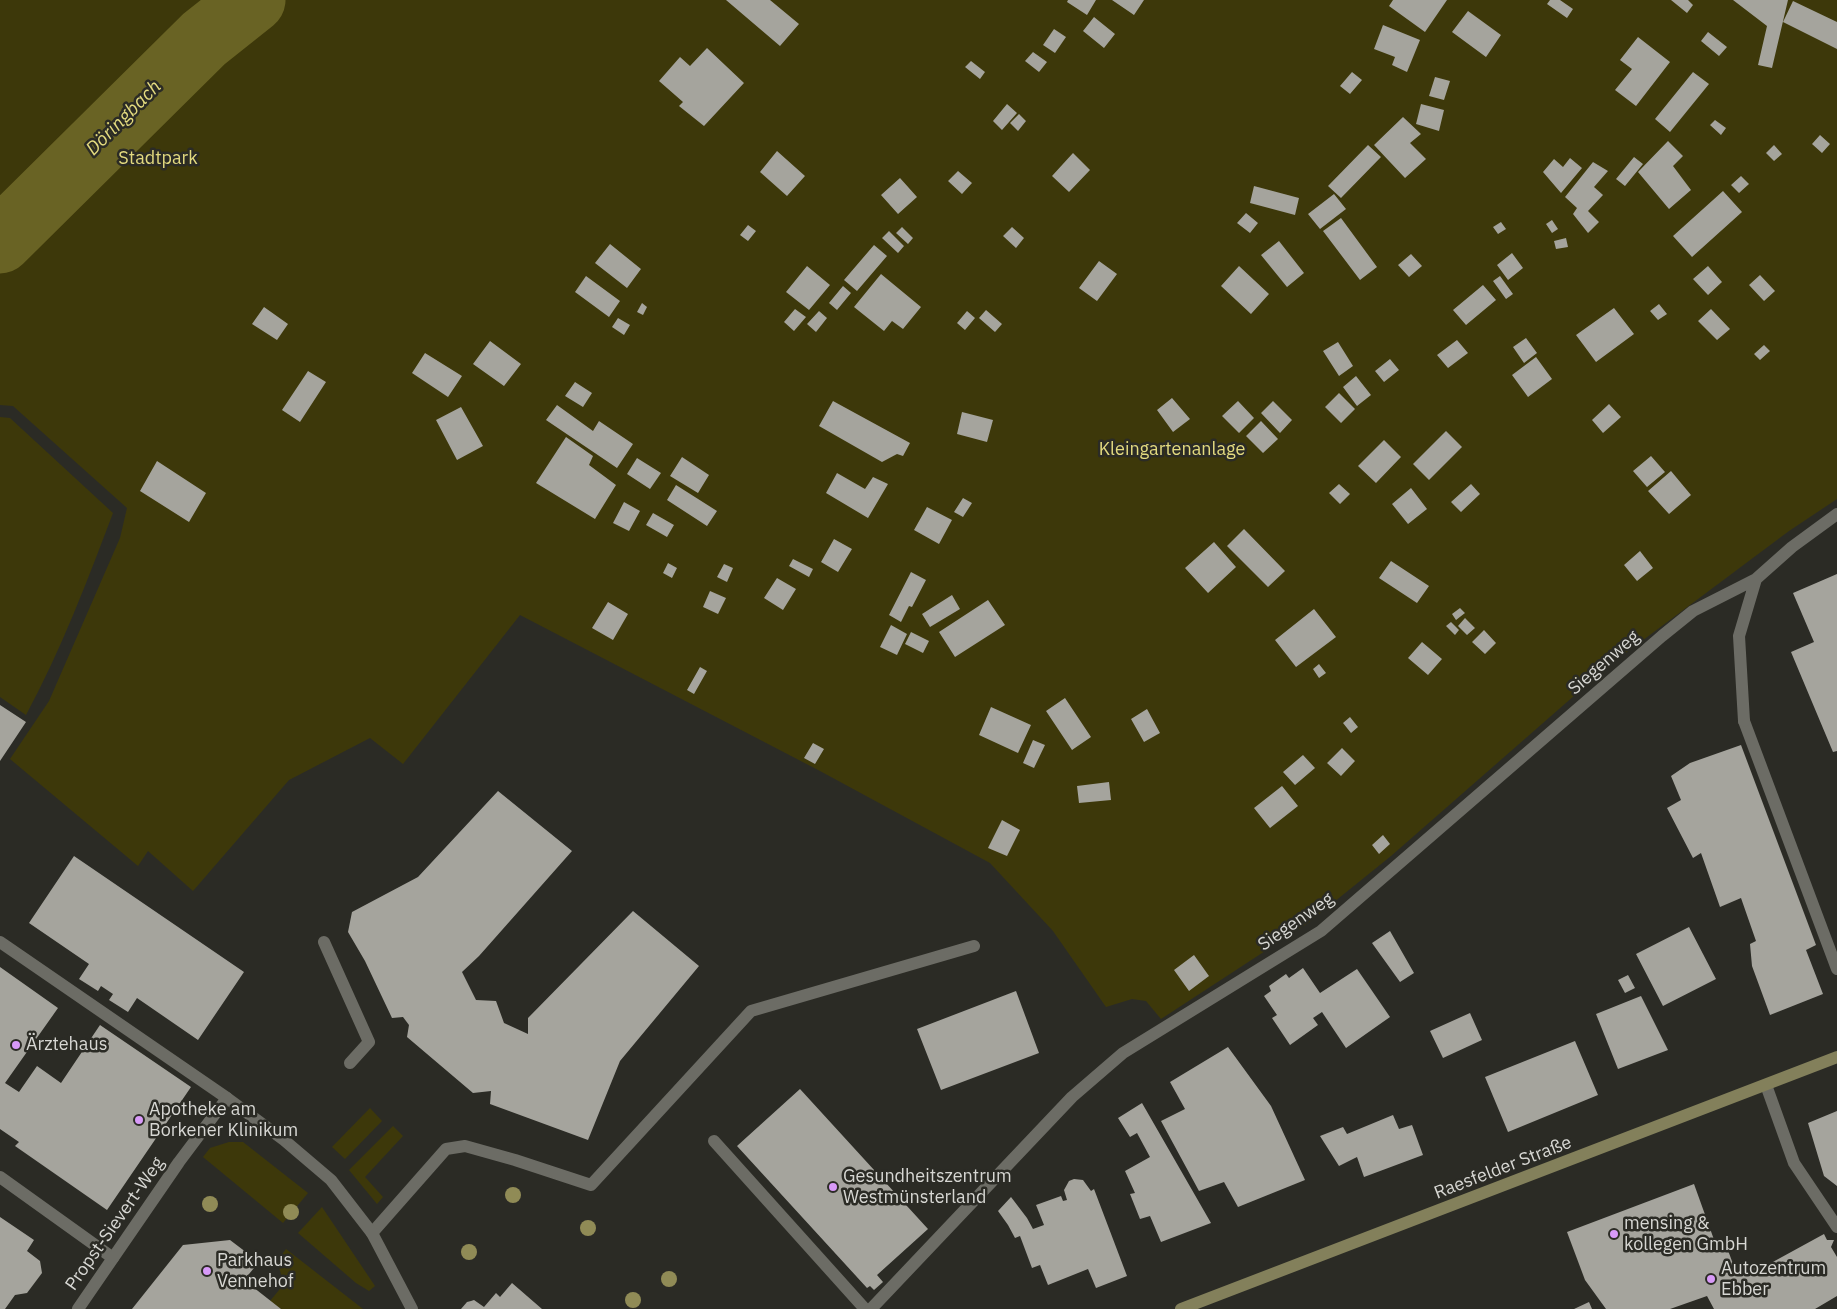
<!DOCTYPE html>
<html>
<head>
<meta charset="utf-8">
<style>
	body { margin:0 }
	canvas { display:block; background:#2b2b25 }
</style>
</head>
<body>
<canvas width="1837" height="1309"></canvas>
<script>
const ctx = document.querySelector('canvas').getContext('2d');
ctx.lineJoin = 'round';
function fillPath(path, color) { ctx.fillStyle = color; ctx.fill(path, 'evenodd'); }
function strokePath(path, color, width, dash) { ctx.strokeStyle = color; ctx.lineWidth = width; ctx.lineCap = dash ? 'butt' : 'round'; ctx.setLineDash(dash || []); ctx.stroke(path); }
function write(font, color, halo, rows, align = 'center') {
  ctx.font = font + ' "IBM Plex Sans",sans-serif'; ctx.lineWidth = 5; ctx.setLineDash([]); ctx.textBaseline = 'middle'; ctx.strokeStyle = halo; ctx.fillStyle = color; for (const [text, x, y, turn = 0] of rows) {
    ctx.save(); ctx.translate(x, y); ctx.rotate((+turn || 0) * Math.PI / 180); ctx.textAlign = isNaN(turn) ? turn : align; if (halo) ctx.strokeText(text, 0, 0); ctx.fillText(text, 0, 0); ctx.restore();
  }
}
const green = new Path2D(`
	M0,0h1837v499l-48,32 -182,136 -216,189 -83,67 -147,96 -15,-18 -14,-2 -26,8 -53,-76 -63,-68 -170,-92 -300,-156 -117,149 -33,-26 -81,42 -96,111 -45,-40 -10,15 -128,-107 39,-58 71,-163 7,-30 -114,-102 -13,-1z
	M0,417l10,1 103,95c-26,69 -52,137 -87,202l-26,-18z
	M370,1108l12,13 -37,38 -13,-12z
	M393,1126l10,10 -38,41 18,20 -6,7 -28,-34z
	M229,1142h14l65,51 -25,30 -80,-66 7,-9z
	M322,1207l53,79 -6,5 -13,-8 -58,-50z
	M286,1249l77,60h-82l-11,-8 14,-17 -7,-23z`);
const river = new Path2D(`
	M0,241l204,-202 49,-39`);
const building = new Path2D(`
	M726,0h44l29,24 -19,22z
	M1068,0h28l-9,15 -20,-13z
	M1112,0h32l-10,15z
	M1393,0h54l-22,32 -36,-26z
	M1550,0h10l13,9 -6,9 -20,-14z
	M1671,0h17l5,5 -6,8z
	M1733,0h55l-16,68 -14,-3 9,-39z
	M1793,1l44,21v27l-54,-27z
	M1468,11l33,24 -15,22 -34,-25z
	M1094,17l21,17 -11,14 -21,-17z
	M1383,25l37,15 -13,32 -15,-7 3,-8 -21,-8z
	M1054,29l12,8 -11,16 -12,-8z
	M1708,32l19,15 -8,9 -18,-15z
	M1638,37l32,25 -34,44 -21,-16 17,-21 -12,-9z
	M707,48l37,35 -40,43 -25,-20 4,-4 -24,-21 21,-24 10,9z
	M1033,52l14,10 -8,10 -14,-11z
	M971,61l14,11 -5,7 -15,-12z
	M1352,72l10,8 -12,14 -10,-8z
	M1693,72l16,12 -39,48 -15,-13z
	M1435,77l15,4 -6,19 -15,-4z
	M1007,104l10,9 -15,17 -9,-9z
	M1421,104l23,6 -5,21 -23,-7z
	M1019,114l7,7 -8,10 -8,-8z
	M1403,117l18,17 -11,9 16,16 -21,19 -31,-33z
	M1715,120l11,8 -5,7 -11,-10z
	M1820,135l10,9 -8,9 -10,-9z
	M1668,141l15,15 -10,10 18,24 -22,19 -31,-37z
	M1368,145l13,12 -40,41 -13,-12z
	M1774,145l8,9 -8,7 -8,-8z
	M777,151l28,25 -18,20 -27,-24z
	M1073,153l17,17 -21,22 -17,-16z
	M1634,157l9,7 -18,22 -9,-7z
	M1570,158l12,10 -21,25 -18,-21 11,-13 9,8z
	M1593,162l15,9 -14,16 9,8 -15,16 11,11 -11,11 -15,-19 4,-6 -12,-11z
	M958,171l14,12 -10,11 -14,-13z
	M1741,176l8,8 -10,9 -8,-8z
	M900,178l17,19 -19,17 -17,-19z
	M1254,186l45,12 -4,17 -45,-12z
	M1723,191l19,21 -50,45 -19,-21z
	M1334,194l12,15 -26,20 -12,-15z
	M1246,213l12,10 -8,10 -13,-10z
	M1341,218l36,49 -17,13 -37,-49z
	M1552,220l6,9 -6,4 -6,-9z
	M1501,222l5,7 -8,5 -5,-7z
	M748,225l8,6 -8,10 -8,-6z
	M902,227l11,11 -5,6 -12,-11z
	M1012,227l12,11 -8,10 -13,-12z
	M889,231l15,15 -6,7 -16,-15z
	M1566,238l2,9 -12,2 -2,-8z
	M1279,241l25,32 -17,14 -26,-32z
	M610,244l31,25 -14,19 -32,-25z
	M874,245l13,11 -30,35 -13,-11z
	M1512,253l11,15 -15,12 -11,-15z
	M1411,254l11,12 -13,11 -11,-12z
	M1099,261l18,13 -20,27 -18,-13z
	M807,266l23,19 -21,25 -23,-18z
	M1239,266l30,28 -18,20 -30,-28z
	M1708,266l14,16 -14,13 -15,-16z
	M881,274l40,33 -18,22 -11,-8 -8,10 -30,-24z
	M1760,275l15,16 -11,10 -15,-16z
	M586,276l34,25 -11,16 -34,-25z
	M1500,276l13,18 -7,5 -13,-18z
	M1483,285l13,15 -30,25 -13,-15z
	M843,286l8,7 -14,17 -8,-7z
	M642,303l5,4 -4,8 -6,-3z
	M1659,304l8,10 -9,6 -8,-9z
	M264,307l24,17 -11,16 -25,-16z
	M1614,308l20,26 -38,28 -20,-27z
	M795,309l11,8 -12,14 -10,-9z
	M1711,309l19,20 -13,11 -19,-19z
	M986,310l16,14 -7,8 -16,-14z
	M819,311l8,7 -11,14 -9,-8z
	M967,311l8,7 -10,12 -8,-7z
	M618,318l12,7 -6,10 -12,-8z
	M1526,338l11,15 -13,10 -11,-16z
	M1457,340l11,13 -20,15 -11,-13z
	M490,341l31,23 -17,22 -31,-22z
	M1338,342l15,24 -14,10 -16,-25z
	M1764,345l6,6 -10,9 -6,-6z
	M425,353l37,23 -14,21 -36,-24z
	M1536,357l16,22 -24,18 -16,-22z
	M1390,359l9,11 -15,12 -9,-11z
	M308,371l18,11 -26,40 -18,-12z
	M1356,376l15,19 -14,11 -14,-19z
	M575,382l17,11 -9,14 -18,-11z
	M1339,393l16,16 -14,14 -16,-16z
	M1172,398l18,21 -17,13 -16,-22z
	M833,401l77,42 -7,13 -6,-2 -15,8 -63,-36z
	M1238,401l16,17 -15,15 -17,-17z
	M1273,401l19,19 -12,13 -19,-20z
	M1609,404l12,13 -18,16 -11,-13z
	M557,405l36,26 6,-10 34,23 -16,24 -71,-48z
	M461,407l22,39 -26,14 -21,-40z
	M962,412l31,8 -6,22 -30,-8z
	M1261,421l17,18 -15,14 -17,-17z
	M1446,431l16,16 -33,33 -16,-16z
	M566,437l27,19 -4,9 27,20 -21,34 -59,-36z
	M1384,440l17,17 -25,26 -18,-17z
	M1651,456l14,16 -18,15 -14,-16z
	M682,457l27,18 -11,18 -28,-17z
	M637,458l24,15 -11,16 -23,-15z
	M157,461l49,32 -17,29 -49,-31z
	M1671,471l20,24 -22,19 -21,-23z
	M837,473l28,16 8,-12 15,7 -20,34 -42,-25z
	M1339,484l11,10 -10,10 -11,-11z
	M1471,484l9,10 -19,18 -10,-10z
	M676,485l41,26 -10,15 -40,-26z
	M1411,488l16,21 -19,15 -16,-20z
	M963,498l9,5 -9,14 -9,-5z
	M624,502l16,9 -11,20 -16,-8z
	M927,507l25,13 -13,24 -25,-14z
	M653,513l21,12 -7,12 -21,-12z
	M1244,529l41,42 -17,16 -41,-41z
	M834,539l18,10 -14,23 -17,-10z
	M1214,542l22,25 -28,26 -23,-25z
	M1640,551l13,17 -16,13 -13,-16z
	M793,559l20,10 -4,8 -20,-11z
	M1391,561l38,25 -12,17 -38,-25z
	M668,563l9,5 -5,10 -9,-5z
	M724,564l9,4 -6,14 -10,-5z
	M911,572l15,8 -14,27 -3,-1 -8,16 -12,-7z
	M1837,574v177l-4,1 -42,-100 23,-10 -21,-49z
	M777,578l19,11 -13,21 -19,-12z
	M710,591l16,7 -8,16 -15,-7z
	M952,595l8,14 -30,18 -8,-13z
	M988,600l17,25 -50,32 -16,-25z
	M608,602l20,12 -15,26 -21,-12z
	M1460,608l5,5 -9,7 -4,-6z
	M1314,609l22,28 -40,30 -21,-27z
	M1465,618l10,10 -8,7 -9,-9z
	M1451,622l8,8 -4,5 -9,-9z
	M891,625l16,9 -10,21 -17,-8z
	M1484,630l12,13 -11,11 -13,-12z
	M911,632l18,9 -6,12 -18,-9z
	M1422,642l20,17 -14,16 -20,-17z
	M1319,664l7,9 -7,5 -6,-9z
	M700,667l7,4 -13,23 -7,-4z
	M1065,698l26,39 -19,13 -26,-39z
	M0,705l26,17 -26,39z
	M991,707l40,18 -13,28 -39,-18z
	M1147,709l13,24 -16,9 -13,-23z
	M1350,717l8,10 -7,6 -8,-10z
	M1033,740l12,5 -11,23 -11,-5z
	M813,743l11,6 -9,15 -11,-6z
	M1741,745l75,200 -10,5 17,44 -53,21 -18,-49 -2,-22 6,-3 -15,-43 -21,9 -19,-54 -8,5 -26,-50 14,-8 -10,-24 19,-13z
	M1342,748l13,13 -14,15 -14,-13z
	M1303,755l12,13 -20,17 -12,-13z
	M1109,782l2,18 -32,3 -2,-17z
	M1282,786l16,20 -28,22 -16,-20z
	M498,791l74,60 -93,105 -17,16 14,28 20,1 8,22 24,11v-16l105,-107 66,55 -79,95 -32,79 -98,-36 1,-13 -18,2 -66,-56 2,-12 -6,-8 -11,1 -27,-57 -17,-29 4,-20 66,-35z
	M1002,820l18,10 -13,26 -19,-8z
	M1383,835l7,9 -11,10 -7,-9z
	M74,856l170,116 -46,68 -61,-42 -9,14 -19,-12 4,-6 -12,-8 -3,5 -19,-12 10,-15 -60,-41z
	M1689,927l27,52 -53,27 -27,-52z
	M1390,931l24,42 -14,9 -28,-39z
	M1194,955l15,21 -20,15 -15,-21z
	M0,967l58,41 -53,75 14,9 18,-26 24,17 39,-58 91,62 -84,123 -92,-64 4,-4 -19,-13z
	M1303,968l17,25 37,-24 33,48 -44,31 -24,-36 -9,6 5,7 -28,20 -18,-27 5,-3 -13,-19 7,-5 -2,-5 17,-12 3,4z
	M1628,975l7,13 -10,5 -7,-13z
	M1016,991l23,62 -98,37 -24,-61z
	M1641,996l27,54 -50,19 -22,-55z
	M1470,1013l12,27 -39,18 -13,-27z
	M1575,1041l23,54 -90,37 -23,-55z
	M1228,1047l43,59 34,74 -67,27 -14,-25 -25,9 -38,-70 24,-12 -15,-27z
	M800,1089l128,140 -51,46 6,7 -9,8 -4,-4 -3,2 -130,-142z
	M1142,1103l69,120 -50,19 -11,-26 -10,3 -10,-25 5,-1 -10,-22 25,-14 -13,-24 -7,4 -12,-19z
	M1837,1111v75l-13,-10 -16,-53z
	M1393,1115l6,14 13,-4 11,30 -59,22 -7,-20 -18,9 -19,-30 23,-9 4,7z
	M1074,1179l9,1 8,11 3,-2 33,87 -31,12 -8,-19 -40,16 -8,-20 -8,3 -12,-32 -5,2 -7,-13 -10,-14 13,-14 16,21 6,11 11,-4 -8,-20 25,-9 2,5 4,-1 -3,-10 5,-9z
	M1694,1184l23,64 9,-3 10,27 20,-9 4,6 64,-35 3,6h7l-3,7 6,10v39l-22,13h-101l-7,-13 -37,13h-64l-21,-29 -18,-48z
	M0,1217l34,23 -7,11 13,10 2,12 -15,20 -12,2 -10,14h-5z
	M230,1240l29,22 -15,18 37,29h-149l51,-64z
	M512,1283l30,26h-81l6,-7 4,-1 3,-1 10,7 12,-14 4,4z
	M1589,1302l3,7h-18z`);
const lane = new Path2D(`
	M1744,721l93,248
	M0,942l227,156
	M324,942l45,100 -19,21
	M1766,1085l28,78 43,64
	M714,1141l151,168
	M0,1177l113,81
	M372,1233l74,-84 19,-3 50,14 76,25 160,-174 223,-65`);
const street = new Path2D(`
	M1744,721l-5,-85 17,-57
	M78,1309l101,-147 48,-64 57,42 47,40 41,53 40,76
	M871,1309l201,-212 51,-44 198,-122 341,-295 31,-25 63,-32 36,-32 45,-33`);
const secondary = new Path2D(`
	M1181,1309l656,-252`);
const trees = [
	[513,1195],
	[210,1204],
	[291,1212],
	[588,1228],
	[469,1252],
	[669,1279],
	[633,1300]
];
const markers = [
	[16,1045,5,"#d89af8"],
	[139,1120,5,"#d89af8"],
	[833,1187,5,"#d89af8"],
	[1614,1234,5,"#d89af8"],
	[207,1271,5,"#d89af8"],
	[1711,1279,5,"#d89af8"]
];
const parkNames = [
	["Stadtpark",158,159],
	["Kleingartenanlage",1172,450]
];
const streetNames = [
	["Siegenweg",1604,663,-41],
	["Siegenweg",1296,922,-35],
	["Raesfelder Straße",1503,1168,-21],
	["Propst-Sievert-Weg",115,1224,-55]
];
const poiNames = [
	["Ärztehaus",26,1045],
	["Apotheke am",149,1110],
	["Borkener Klinikum",149,1131],
	["Gesundheitszentrum",843,1177],
	["Westmünsterland",843,1198],
	["mensing &",1624,1224],
	["kollegen GmbH",1624,1245],
	["Parkhaus",217,1261],
	["Vennehof",217,1282],
	["Autozentrum",1721,1269],
	["Ebber",1721,1290]
];
const waterNames = [
	["Döringbach",124,118,-45]
];
fillPath(green, '#3d380a');
strokePath(river, '#696324', 65);
fillPath(building, '#a5a49d');
strokePath(lane, '#6c6c65', 12);
strokePath(street, '#6c6c65', 12);
strokePath(secondary, '#83805b', 12);
ctx.fillStyle = '#908b56';
for (const [x, y] of trees) { ctx.beginPath(); ctx.arc(x, y, 8, 0, 2 * Math.PI); ctx.fill(); }
for (const [x, y, r, color] of markers) { const dot = new Path2D(); dot.arc(x, y, r, 0, 2 * Math.PI); ctx.fillStyle = color; ctx.fill(dot); strokePath(dot, '#2b2b25', 2); }
write('18px', '#e3da7f', '#2b2b25', parkNames);
write('18px', '#d7d7d3', '#2b2b25', streetNames);
write('18px', '#d7d7d3', '#2b2b25', poiNames, 'left');
write('italic 19px', '#e4db7f', '#2b2b25', waterNames);
</script>
</body>
</html>
